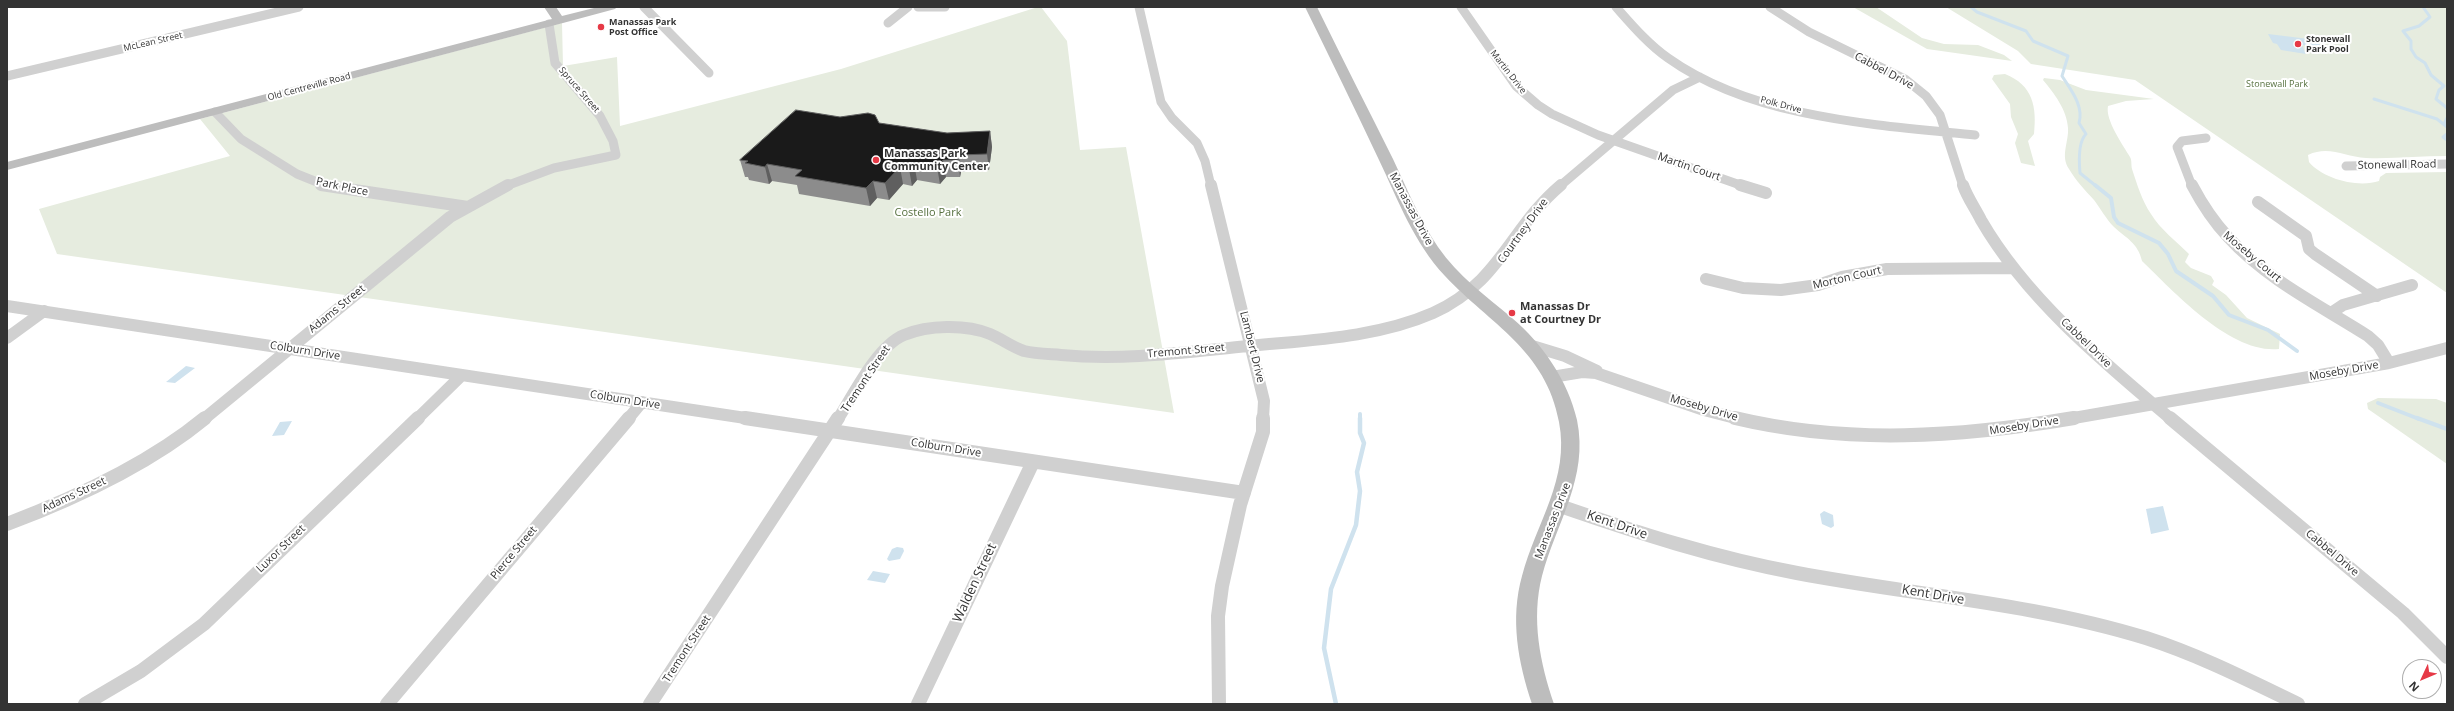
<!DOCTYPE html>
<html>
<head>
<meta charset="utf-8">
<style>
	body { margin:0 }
	#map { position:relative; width:2454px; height:711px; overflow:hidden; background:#fff; font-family:"Open Sans",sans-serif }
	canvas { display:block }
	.frame { position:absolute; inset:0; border:8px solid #333; pointer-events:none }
	.north { position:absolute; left:2402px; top:659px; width:40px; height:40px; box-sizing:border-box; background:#fff; border:1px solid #adadad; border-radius:50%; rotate:226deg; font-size:11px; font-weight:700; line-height:16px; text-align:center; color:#333 }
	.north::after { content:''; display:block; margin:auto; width:14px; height:18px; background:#e63946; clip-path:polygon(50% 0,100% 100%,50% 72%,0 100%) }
</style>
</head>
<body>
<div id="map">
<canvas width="2454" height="711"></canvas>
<div class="frame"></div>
<div class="north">N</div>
</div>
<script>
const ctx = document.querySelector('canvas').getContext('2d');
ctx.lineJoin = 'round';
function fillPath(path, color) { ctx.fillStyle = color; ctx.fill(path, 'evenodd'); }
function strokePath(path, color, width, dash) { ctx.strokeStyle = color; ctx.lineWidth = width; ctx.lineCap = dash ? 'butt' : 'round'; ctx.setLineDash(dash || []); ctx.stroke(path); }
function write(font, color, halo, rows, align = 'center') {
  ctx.font = font + ' "Open Sans",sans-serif'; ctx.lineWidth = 4; ctx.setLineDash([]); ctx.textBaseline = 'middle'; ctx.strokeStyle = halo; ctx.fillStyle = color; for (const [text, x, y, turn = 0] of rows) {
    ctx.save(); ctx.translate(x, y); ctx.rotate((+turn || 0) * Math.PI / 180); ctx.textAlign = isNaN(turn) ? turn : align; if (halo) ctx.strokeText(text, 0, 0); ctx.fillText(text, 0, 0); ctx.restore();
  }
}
const green = new Path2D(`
	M1038,7h3l26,34 13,109 46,-3 48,266 -1117,-159 -18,-45 191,-53 -30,-37 362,-96 1,43 54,-9 3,69 221,-57z
	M1853,7h23l46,31 22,6 34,1 26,10 8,6 -85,-12z
	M1946,7h501v149c-27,0 -54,3 -81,2 -21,-1 -37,-13 -58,-3l1,7c14,17 49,26 70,19l1,-4 6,-4 61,-1v121l-312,-213 -104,-16 -13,-13z
	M2005,74c28,11 32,33 29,60l-6,7 7,25 -14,-3 -6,-20 3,-9 -7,-17 -1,-13 -18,-25 2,-4z
	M2044,78l16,2 26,10 68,9 -28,2 -18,5c-3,14 15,39 22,51 2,3 1,8 2,12 5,15 10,32 19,45 9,15 26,28 38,40l-4,8 6,6 20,8 3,5 -2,4 14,10 21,23 33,16 -1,15c-48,5 -104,-56 -137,-88 -4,-18 -16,-23 -28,-34 -8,-8 -13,-18 -20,-27 -9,-10 -18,-19 -25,-31 -9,-13 0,-27 -1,-41 -1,-18 -14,-35 -25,-48z
	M2378,398l58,1 11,4v61l-79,-55 -1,-6z`);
const water = new Path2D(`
	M2268,34l49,6 4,7 -19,-2 4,9 -25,-4 -4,-6 -4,-1z
	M186,366l9,2 -20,15 -9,-1z
	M292,421l-8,14 -12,1 8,-14z
	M2163,506l6,24 -18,4 -5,-25z
	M1824,511l9,4 1,11 -3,2 -9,-4 -2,-10z
	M897,547l6,1 1,3 -4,8 -11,2 -2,-2 5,-10z
	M873,571l17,3 -5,9 -18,-3z`);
const streamFar2 = new Path2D(`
	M1971,7l6,5 49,19 7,10 35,15 -6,20c9,14 22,30 17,47l7,11c-8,8 -7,28 -6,39l16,13
	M2423,7l7,10 -11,9 -16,5 8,10v8l5,8 9,6 6,12 13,11 -5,4 -3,9 11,9
	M2374,99l63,20 10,8
	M2444,124l3,-6
	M2447,134l-4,3 4,3`);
const streamFar1 = new Path2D(`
	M2095,185l16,13 3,19 4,6 41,20 9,11 8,17 37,25 16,19 39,15 29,21
	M2378,403l41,16
	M1360,414v5`);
const stream = new Path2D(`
	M2417,418l30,11
	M1336,704l-12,-56 7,-59 25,-64 4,-34 -3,-19 7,-29 -4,-10v-15`);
const streetFar2 = new Path2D(`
	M644,7l65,66
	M918,7h27
	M1139,7l22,95 11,16 25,25 8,18 6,25
	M1461,7l55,79 22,19 14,9 46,21 145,51
	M1616,7c16,18 32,37 52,51 84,60 207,67 307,77
	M1770,7l39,25 96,47 21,17 14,19 23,71
	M888,23l20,-16
	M7,76l292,-69
	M215,112l26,27 56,35 30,12
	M2346,166l101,-2
	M506,186l48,-18 62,-13 -3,-14 -13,-25 -45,-53 -6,-39
	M1560,186l113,-96 27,-13
	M2192,186l-15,-39 5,-6 24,-3`);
const streetFar1 = new Path2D(`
	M321,185l147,22
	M1211,185l53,216 -1,18
	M1740,185l26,8
	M1963,185c4,12 12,23 18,35 45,78 121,141 190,199
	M2192,185c10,19 21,36 36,52 38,42 93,69 140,99l10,9 11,18
	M2258,202l48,34 3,13 6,5 62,42
	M1706,279l37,9 38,2 37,-5 24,-8 45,-8 127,-1
	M7,306l745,113
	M2331,313l12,-8 69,-20
	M7,338l37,-27
	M1529,345l36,11 32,15
	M1552,377l30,-5 14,1 108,37 35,9
	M204,419l246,-202 58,-32
	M417,419l45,-44
	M628,419l14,-17
	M838,419c16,-25 39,-73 66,-84 24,-10 62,-11 86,-1 12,5 22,13 34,17 12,3 25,3 37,4 64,6 125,-3 188,-9 60,-6 127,-8 184,-33 68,-31 77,-85 128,-128
	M2068,419l321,-56 58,-15`);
const street = new Path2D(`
	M745,418l499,75
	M1735,418c113,27 226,19 339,0
	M2170,418l233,195 44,44
	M1560,506c78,27 156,52 237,67 116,22 236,30 349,65 53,17 102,42 152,66
	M7,524c69,-26 141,-59 198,-106
	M85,704l56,-33 63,-47 214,-206
	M387,704l242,-286
	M650,704l188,-286
	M918,704l115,-242
	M1219,704l-1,-88 4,-30 18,-81 23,-73v-14`);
const secondary = new Path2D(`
	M544,7h12l6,9 36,-9h19l-2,2 -52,14 -556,147v-8l545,-143z
	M1305,7h12c25,51 51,102 76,152 14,30 27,61 45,88 20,29 48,49 74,71 31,26 56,63 65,102 12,58 -21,103 -35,156 -11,43 -2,87 12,128h-22c-14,-42 -22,-85 -10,-128 14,-53 48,-97 37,-154 -13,-72 -69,-98 -114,-146 -31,-33 -47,-76 -66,-116 -24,-51 -49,-102 -74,-153z`);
const wall = new Path2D(`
	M879,123l68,10 43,-2 2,16 -3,23 -28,2 -1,5h-14l-6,7 -23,-4 -5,6 -9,-2 -14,16 -12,-2 -7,8 -71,-12 -2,-9 -25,-4 -3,3 -20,-4 -1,-3h-3l-5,-17z`);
const shadedWall = new Path2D(`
	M990,131l2,16 -3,23 -2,-16z
	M959,155l2,17 -1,5 -2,-17z
	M943,160l3,17 -6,7 -3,-17z
	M914,163l3,17 -5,6 -3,-17z
	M767,164l5,17 -3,3 -4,-17z
	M900,167l3,17 -14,16 -4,-17z
	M873,181l4,17 -7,8 -4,-18z`);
const building = new Path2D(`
	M796,110l44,7 28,-4 7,2 4,8 68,10 43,-2 -3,23 -28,1 -1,5h-15l-6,7 -23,-4 -5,6 -9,-2 -15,16 -12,-2 -7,7 -71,-12 7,-6 -35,-6 -2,3 -20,-4 3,-2 -8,-1z`);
const markers = [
	[601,27,4,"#e63946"],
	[2298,44,4,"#e63946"],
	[876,160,4,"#e63946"],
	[1512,313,4,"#e63946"]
];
const farPoinames = [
	["Manassas Park",609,22],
	["Post Office",609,32],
	["Stonewall",2306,39],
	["Park Pool",2306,49]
];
const farStreetnames = [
	["McLean Street",153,42,-13],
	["Martin Drive",1508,72,52],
	["Old Centreville Road",309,87,-15],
	["Spruce Street",579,90,49],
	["Polk Drive",1781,105,15]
];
const farParknames = [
	["Stonewall Park",2277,84]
];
const streetNames = [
	["Cabbel Drive",1884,71,28],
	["Stonewall Road",2397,165,-1],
	["Martin Court",1689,167,19],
	["Park Place",342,187,12],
	["Manassas Drive",1411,209,62],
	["Courtney Drive",1523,231,-54],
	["Moseby Court",2252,257,40],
	["Morton Court",1847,278,-13],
	["Adams Street",337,309,-39],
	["Cabbel Drive",2086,343,44],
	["Lambert Drive",1252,347,76],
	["Colburn Drive",305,351,9],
	["Tremont Street",1186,351,-5],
	["Moseby Drive",2344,371,-10],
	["Tremont Street",866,379,-56],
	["Colburn Drive",625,400,9],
	["Moseby Drive",1704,408,16],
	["Moseby Drive",2024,426,-9],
	["Colburn Drive",946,448,9],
	["Adams Street",74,495,-25],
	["Manassas Drive",1553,521,-69],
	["Luxor Street",281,549,-44],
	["Pierce Street",514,553,-50],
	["Cabbel Drive",2332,553,40],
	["Tremont Street",687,649,-57]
];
const poiNames = [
	["Manassas Park",884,154],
	["Community Center",884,167],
	["Manassas Dr",1520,307],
	["at Courtney Dr",1520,320]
];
const parkNames = [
	["Costello Park",928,213]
];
const nearStreetnames = [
	["Kent Drive",1617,525,19],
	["Walden Street",975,583,-65],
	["Kent Drive",1933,595,10]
];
fillPath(green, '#e6ecdf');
fillPath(water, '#cfe2ee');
strokePath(streamFar2, '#cfe2ee', 3);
strokePath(streamFar1, '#cfe2ee', 4);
strokePath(stream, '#cfe2ee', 4.5);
strokePath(streetFar2, '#d0d0d0', 9);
strokePath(streetFar1, '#d0d0d0', 12);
strokePath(street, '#d0d0d0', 14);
fillPath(secondary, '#bdbdbd');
fillPath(wall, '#8c8c8c');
fillPath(shadedWall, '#5f5f5f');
fillPath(building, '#1a1a1a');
strokePath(building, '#5f5f5f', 1);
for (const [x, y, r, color] of markers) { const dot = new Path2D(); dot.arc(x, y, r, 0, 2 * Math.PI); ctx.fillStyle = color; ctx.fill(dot); strokePath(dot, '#fff', 1.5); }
write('bold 9px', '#333', '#fff', farPoinames, 'left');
write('9px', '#333', '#fff', farStreetnames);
write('9px', '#56703f', '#fff', farParknames);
write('11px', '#333', '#fff', streetNames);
write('bold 11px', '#333', '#fff', poiNames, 'left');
write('11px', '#56703f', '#fff', parkNames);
write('13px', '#333', '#fff', nearStreetnames);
</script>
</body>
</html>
